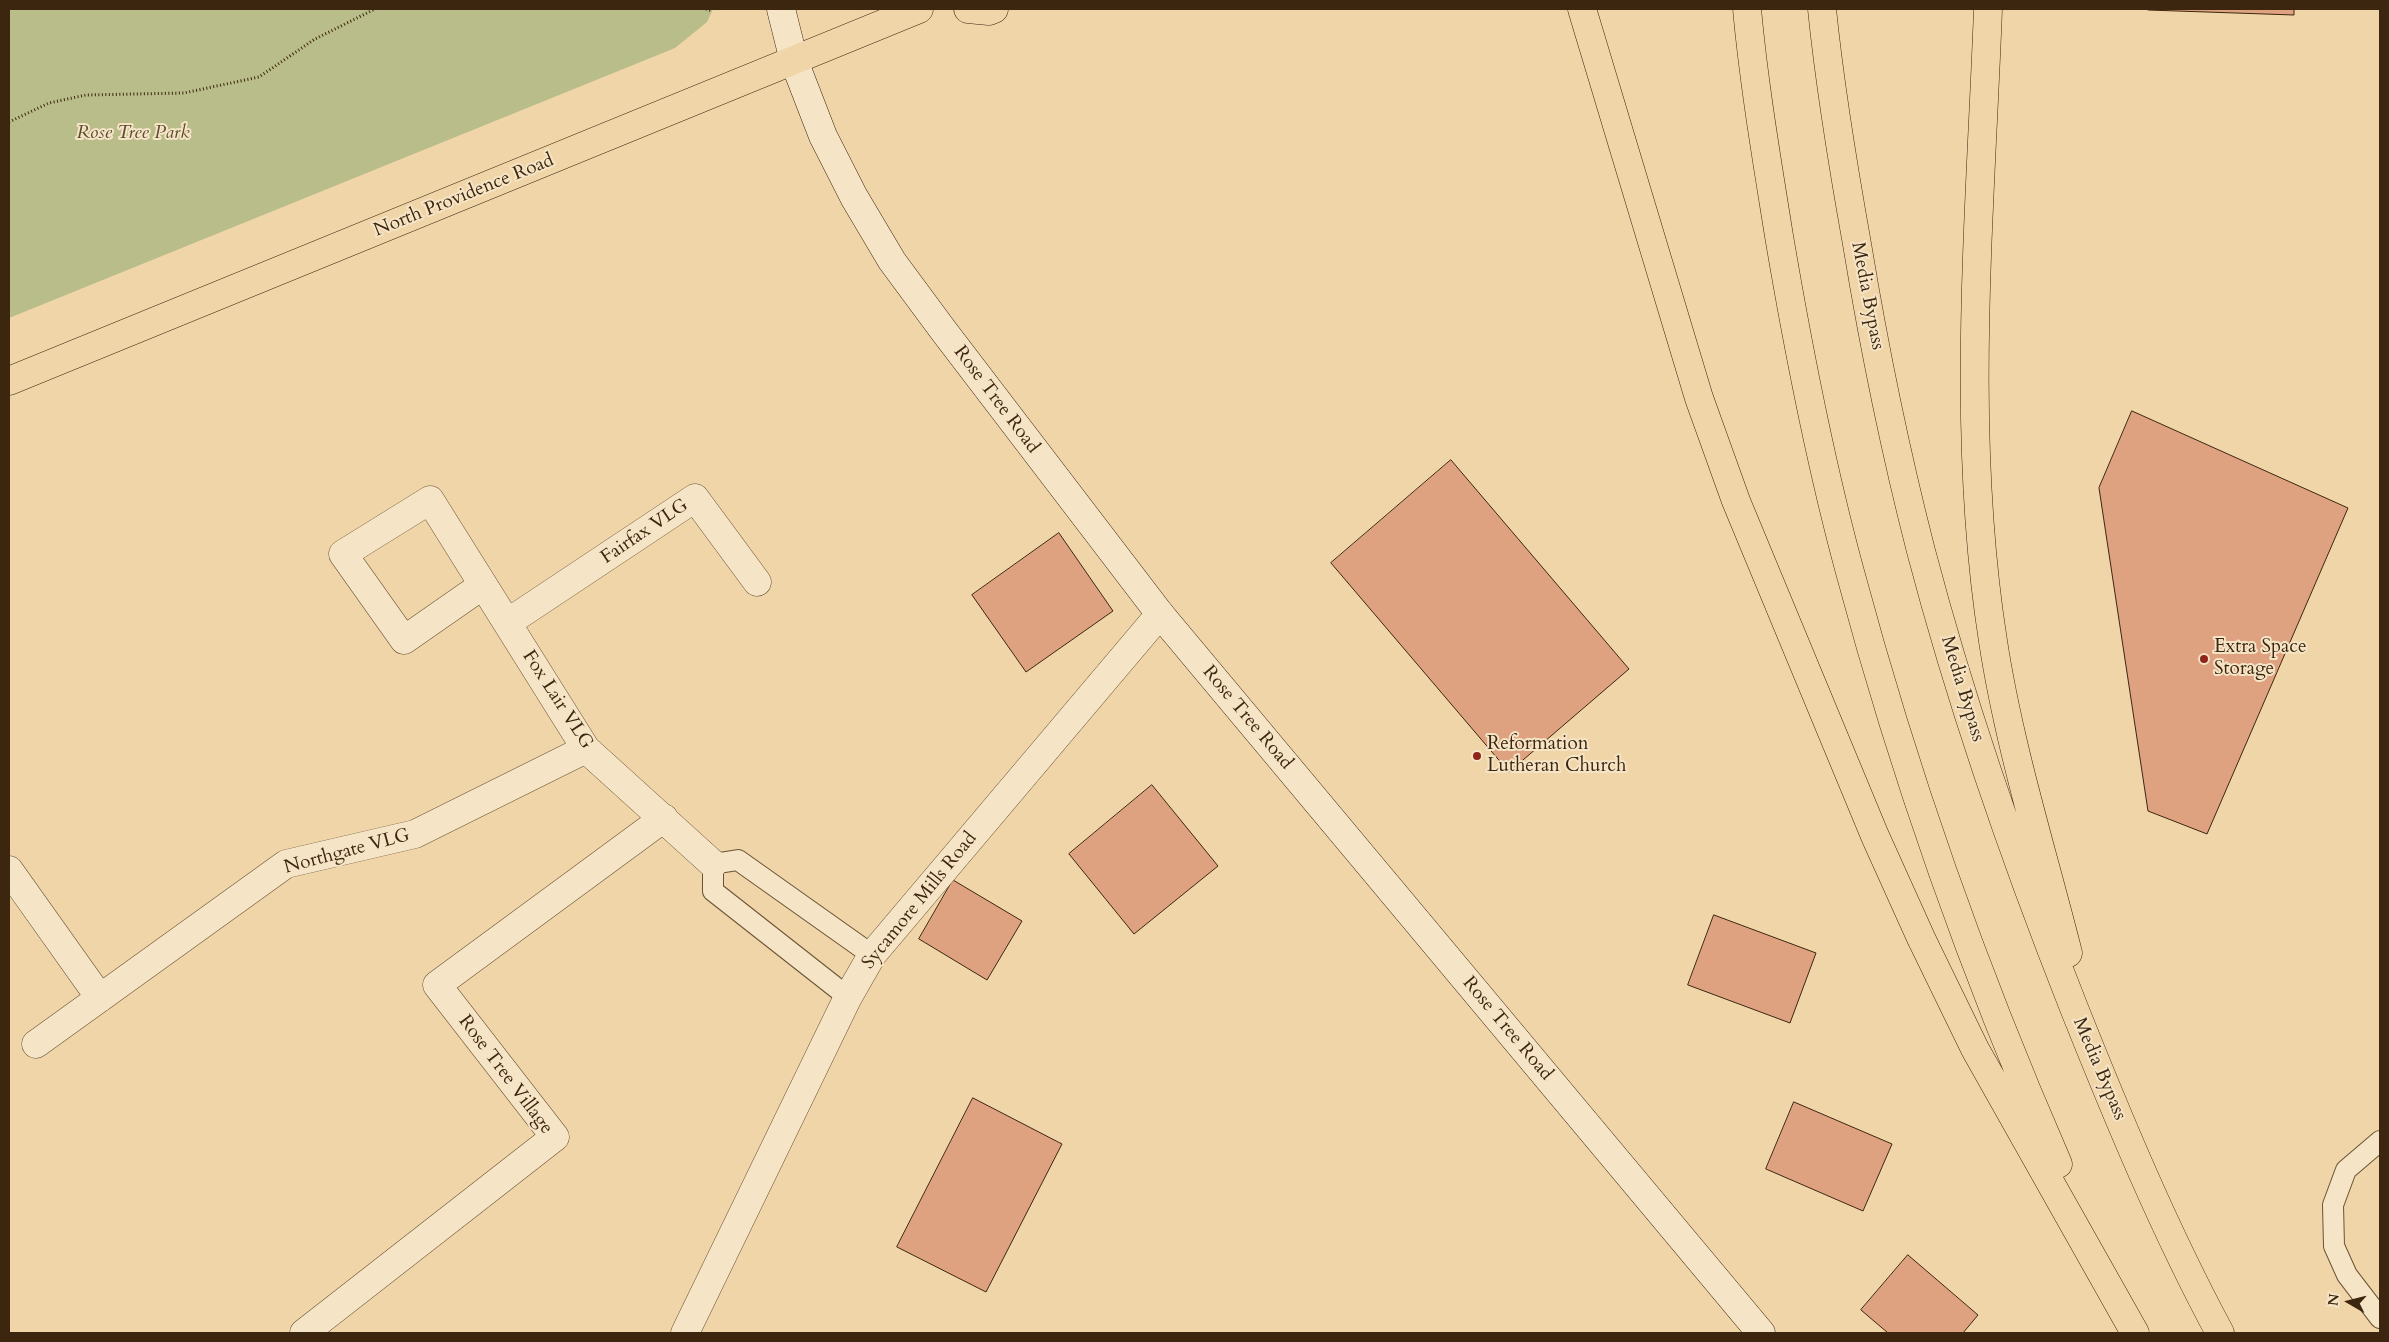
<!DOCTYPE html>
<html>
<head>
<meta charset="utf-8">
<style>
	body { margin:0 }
	#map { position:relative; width:2389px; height:1342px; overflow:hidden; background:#f0d5a8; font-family:Cardo,serif }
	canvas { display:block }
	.frame { position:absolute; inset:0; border:10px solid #3d260f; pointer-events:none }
	.north { position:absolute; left:2324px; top:1277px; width:50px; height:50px; -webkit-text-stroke:4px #f5e4c6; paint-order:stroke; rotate:278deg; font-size:14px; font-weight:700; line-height:20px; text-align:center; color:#3d260f }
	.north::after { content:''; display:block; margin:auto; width:18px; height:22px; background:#3d260f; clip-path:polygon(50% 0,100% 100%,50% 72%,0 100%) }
</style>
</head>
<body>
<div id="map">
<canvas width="2389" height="1342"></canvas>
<div class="frame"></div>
<div class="north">N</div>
</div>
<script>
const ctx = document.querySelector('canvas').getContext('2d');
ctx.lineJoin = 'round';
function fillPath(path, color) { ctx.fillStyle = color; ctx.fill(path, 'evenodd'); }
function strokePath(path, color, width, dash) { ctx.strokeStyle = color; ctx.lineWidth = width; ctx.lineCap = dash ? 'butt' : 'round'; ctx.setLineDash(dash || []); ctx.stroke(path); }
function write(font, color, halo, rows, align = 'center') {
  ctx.font = font + ' Cardo,serif'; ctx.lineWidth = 4; ctx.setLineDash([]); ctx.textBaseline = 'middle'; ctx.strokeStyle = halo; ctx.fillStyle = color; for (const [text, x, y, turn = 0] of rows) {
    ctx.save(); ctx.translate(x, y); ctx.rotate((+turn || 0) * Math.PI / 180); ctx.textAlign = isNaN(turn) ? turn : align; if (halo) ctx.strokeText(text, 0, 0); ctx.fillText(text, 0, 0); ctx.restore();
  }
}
const green = new Path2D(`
	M9,9h704l-6,13 -32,26 -666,270z`);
const building = new Path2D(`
	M2148,9h146v6l-146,-5z
	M2132,411l216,97 -141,326 -59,-23 -49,-323z
	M1451,460l178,209 -120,103 -178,-209z
	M1059,533l54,78 -87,61 -54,-77z
	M1152,785l66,81 -84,68 -65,-80z
	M953,880l69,41 -35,59 -68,-41z
	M1714,915l102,38 -26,70 -102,-38z
	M973,1098l89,46 -76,148 -89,-45z
	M1794,1102l98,42 -29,67 -97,-42z
	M1908,1255l70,60 -15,18h-75l-27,-23z`);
const path = new Path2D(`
	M706,9l6,2
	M9,122l40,-19 37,-8 98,-2 75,-16 56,-38 60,-30`);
const lane = new Path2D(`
	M848,997l-135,-106v-27l25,-4 134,95
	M2380,1141l-34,29 -13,35 1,41 13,29 33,43`);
const street = new Path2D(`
	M483,585l-79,55 -61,-86 87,-54 156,249 127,115
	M507,623l188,-125 62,84
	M9,870l91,128
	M36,1044l250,-180 129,-30 171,-85
	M304,1333l251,-196 -118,-152 227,-167
	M685,1333l163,-336 24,-42 288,-341`);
const secondary = new Path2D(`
	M781,9l13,52 29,75 31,61 38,64 51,69 217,284 601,719`);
const primary = new Path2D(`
	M968,9l21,2 5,-2
	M9,381l910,-372`);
const highway = new Path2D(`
	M1582,9l117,389 37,103 139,335 46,102 54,111 160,284
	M1747,9c7,76 20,152 32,227 19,112 41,226 71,336 54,202 124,400 208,592
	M1822,9c8,79 21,157 35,235 17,103 38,206 64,307 41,156 94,308 153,457 44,110 90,221 146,325
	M1988,9c-8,210 -28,423 5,632 16,105 49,209 75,312`);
const markers = [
	[2204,659,5,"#8f2418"],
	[1477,756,5,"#8f2418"]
];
const parkNames = [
	["Rose Tree Park",133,134]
];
const streetNames = [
	["North Providence Road",464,196,-22],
	["Media Bypass",1867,296,79],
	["Rose Tree Road",996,400,53],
	["Fairfax VLG",645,532,-34],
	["Media Bypass",1962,689,73],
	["Fox Lair VLG",557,700,57],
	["Rose Tree Road",1247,718,50],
	["Northgate VLG",347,852,-15],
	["Sycamore Mills Road",920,901,-51],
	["Rose Tree Road",1507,1029,50],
	["Media Bypass",2099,1069,67],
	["Rose Tree Village",505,1075,53]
];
const poiNames = [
	["Extra Space",2214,648],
	["Storage",2214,670],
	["Reformation",1487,745],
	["Lutheran Church",1487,767]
];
fillPath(green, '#b8bd89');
fillPath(building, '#dea281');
strokePath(building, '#3d260f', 1);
strokePath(lane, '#6a5235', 22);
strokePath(street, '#6a5235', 29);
strokePath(secondary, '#3d260f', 29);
strokePath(primary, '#3d260f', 29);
strokePath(highway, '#3d260f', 29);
strokePath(path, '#3d260f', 3, [1, 2.5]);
strokePath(lane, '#f5e4c6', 20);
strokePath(street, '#f5e4c6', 28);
strokePath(secondary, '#f5e4c6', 28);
strokePath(primary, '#f0d5a8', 28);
strokePath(highway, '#f0d5a8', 28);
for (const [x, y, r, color] of markers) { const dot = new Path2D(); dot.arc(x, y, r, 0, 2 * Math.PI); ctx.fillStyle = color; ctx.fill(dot); strokePath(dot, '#f5e4c6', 2); }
write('italic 19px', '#5c4c2e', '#f5e4c6', parkNames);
write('19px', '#3d260f', '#f5e4c6', streetNames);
write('19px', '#3d260f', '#f5e4c6', poiNames, 'left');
</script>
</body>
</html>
